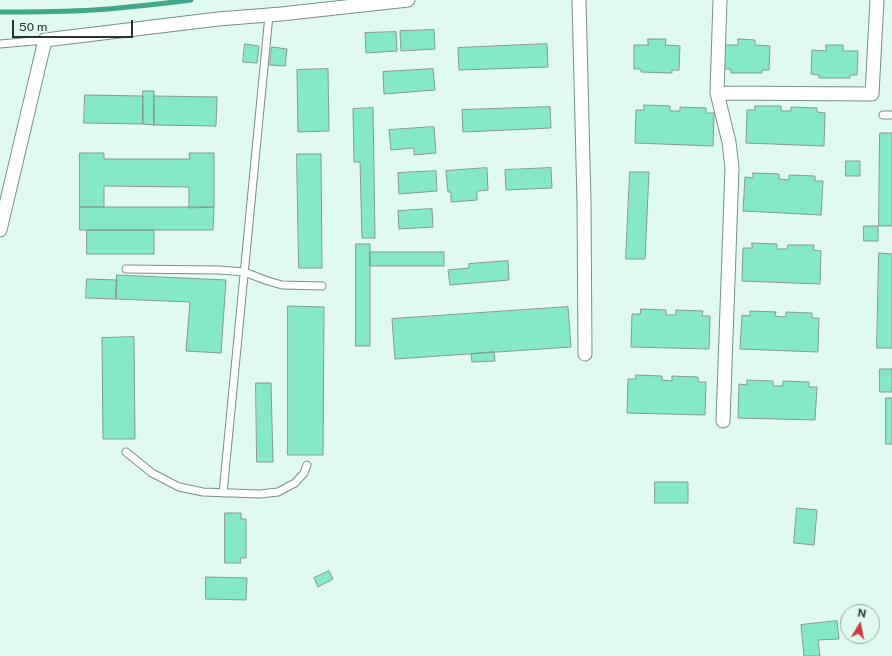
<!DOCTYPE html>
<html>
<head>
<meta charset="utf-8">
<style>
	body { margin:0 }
	#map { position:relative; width:892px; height:656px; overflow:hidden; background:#e0faf0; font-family:"Public Sans",sans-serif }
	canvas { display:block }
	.north { position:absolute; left:840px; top:604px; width:40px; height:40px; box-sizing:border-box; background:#e0faf0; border:1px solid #97aaa3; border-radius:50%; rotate:10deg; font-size:11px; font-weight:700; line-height:16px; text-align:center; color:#29332f }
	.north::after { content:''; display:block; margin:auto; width:14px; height:18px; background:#cd3d46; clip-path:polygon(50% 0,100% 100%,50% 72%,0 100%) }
	.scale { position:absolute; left:12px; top:20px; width:121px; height:18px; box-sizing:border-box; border:2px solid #29332f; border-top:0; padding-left:5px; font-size:12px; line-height:14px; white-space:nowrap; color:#29332f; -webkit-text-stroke:3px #e0faf0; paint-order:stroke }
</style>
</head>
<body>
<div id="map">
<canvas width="892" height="656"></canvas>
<div class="north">N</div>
<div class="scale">50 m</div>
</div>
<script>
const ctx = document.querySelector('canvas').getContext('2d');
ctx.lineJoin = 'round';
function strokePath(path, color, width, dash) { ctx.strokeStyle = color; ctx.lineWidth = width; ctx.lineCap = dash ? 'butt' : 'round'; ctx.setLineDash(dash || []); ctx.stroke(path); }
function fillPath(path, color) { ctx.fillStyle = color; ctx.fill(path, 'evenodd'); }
const stream = new Path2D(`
	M0,12c31,0 62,0 93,-2 32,-2 65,-6 98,-10`);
const building = new Path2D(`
	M434,30l1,19 -34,2 -1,-20z
	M396,32l1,19 -31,2 -1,-20z
	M648,39h18l-1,6 15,1 -1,24h-7v3l-31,-1v-3h-7v-24h14z
	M738,39l17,1v5l15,1 -1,24h-7v3h-31v-4h-7v-24h14z
	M245,44l14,2 -2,17 -14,-1z
	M547,44l1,23 -89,3 -1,-22z
	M826,45h17v6h15l-1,24h-7v3h-31v-3l-8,-1 1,-24 14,1z
	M272,47l15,2 -2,17 -15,-1z
	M328,69l1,62 -31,1 -1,-62z
	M433,69l2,21 -51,4 -1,-22z
	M143,91h11v34l-11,-1z
	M85,95l58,1v28l-59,-1z
	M154,96l63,1 -1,29 -62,-1z
	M644,105l26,1v5h10v-4l26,1v5h8l-1,33 -78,-3 1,-33h8z
	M755,106h26v5h10v-4l26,1v4l8,1 -1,33 -78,-3 1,-33h8z
	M550,107l1,21 -88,4 -1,-22z
	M373,108l2,130h-13l-2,-76h-6l-1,-53z
	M434,127l2,26 -22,2v-7l-23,2 -2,-20z
	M880,133h12v93h-13z
	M80,153h24v6h86l-1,-6h25v54l-25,1v-21l-85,-1v21h-24z
	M297,154h24l1,114h-23z
	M846,161h14v15h-14z
	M487,168l1,22 -11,1v9l-26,2v-10h-3l-2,-21z
	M551,168l1,20 -46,2 -1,-20z
	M436,171l1,20 -38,3 -1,-21z
	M630,172h19l-4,87h-19z
	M753,173l26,1v5l10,1v-5l26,1v5h8l-2,34 -78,-4 2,-34 8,1z
	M80,207h134l-1,23h-133z
	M432,209l1,18 -34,2 -1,-18z
	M864,226h14v15h-14z
	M87,230h67v24h-67z
	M752,243l25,1v5h10l1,-4h26l-1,5 8,1 -1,33 -78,-3 1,-33h9z
	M356,244h14v102h-14z
	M370,252h74v14h-74z
	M879,253l13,1v94h-15z
	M508,261l1,19 -59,5 -2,-15 21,-2v-4z
	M117,275l109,5 -5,73 -35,-2 4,-49 -74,-3z
	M87,279l30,1 -1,19 -30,-1z
	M288,306l36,1 -1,148h-35z
	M568,307l3,40 -176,12 -3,-40z
	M641,309l25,1v5h10v-5l27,1 -1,5h8l-1,33 -78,-2 1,-33h8z
	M750,311l26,1 -1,4 11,1v-5l26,1v5h7l-1,34 -78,-3 2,-34 8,1z
	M134,337l1,102h-32l-1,-101z
	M494,352l1,9 -23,1 -1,-8z
	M880,369h12v23h-12z
	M636,375l26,1v4l10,1v-5l26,1v5h8l-1,33 -78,-2 1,-34h8z
	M747,380l26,1v5h10v-5l26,1v5h8l-2,33 -77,-2 1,-34 8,1z
	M256,383h15l2,79h-16z
	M886,398h6v46h-6z
	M655,482h33v21h-33z
	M797,508l20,2 -3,35 -20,-2z
	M225,513h16v6h5v39h-6l1,5h-16z
	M329,571l4,8 -15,8 -4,-9z
	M206,577l41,1 -1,22 -40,-1z
	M837,621l2,18 -21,1 2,16h-16l-3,-31z`);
const lane = new Path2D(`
	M0,44l45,-4
	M883,115h9
	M126,269l93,1 25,2 24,9 14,4 40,1
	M126,452l26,21 27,14 24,5 57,2 18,-2 17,-9 9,-10 3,-8
	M223,493l46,-478`);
const street = new Path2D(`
	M579,0l5,202 1,152
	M720,0l-3,93 12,49 3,26 -9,253
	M717,93l155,1 5,-94
	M0,230l45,-190 173,-21 63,-5 127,-14`);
strokePath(stream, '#42a88c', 5);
fillPath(building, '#85e8c9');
strokePath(building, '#839b93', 1);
strokePath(lane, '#789087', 9);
strokePath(street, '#789087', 15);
strokePath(lane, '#fff', 7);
strokePath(street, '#fff', 13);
</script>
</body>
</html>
